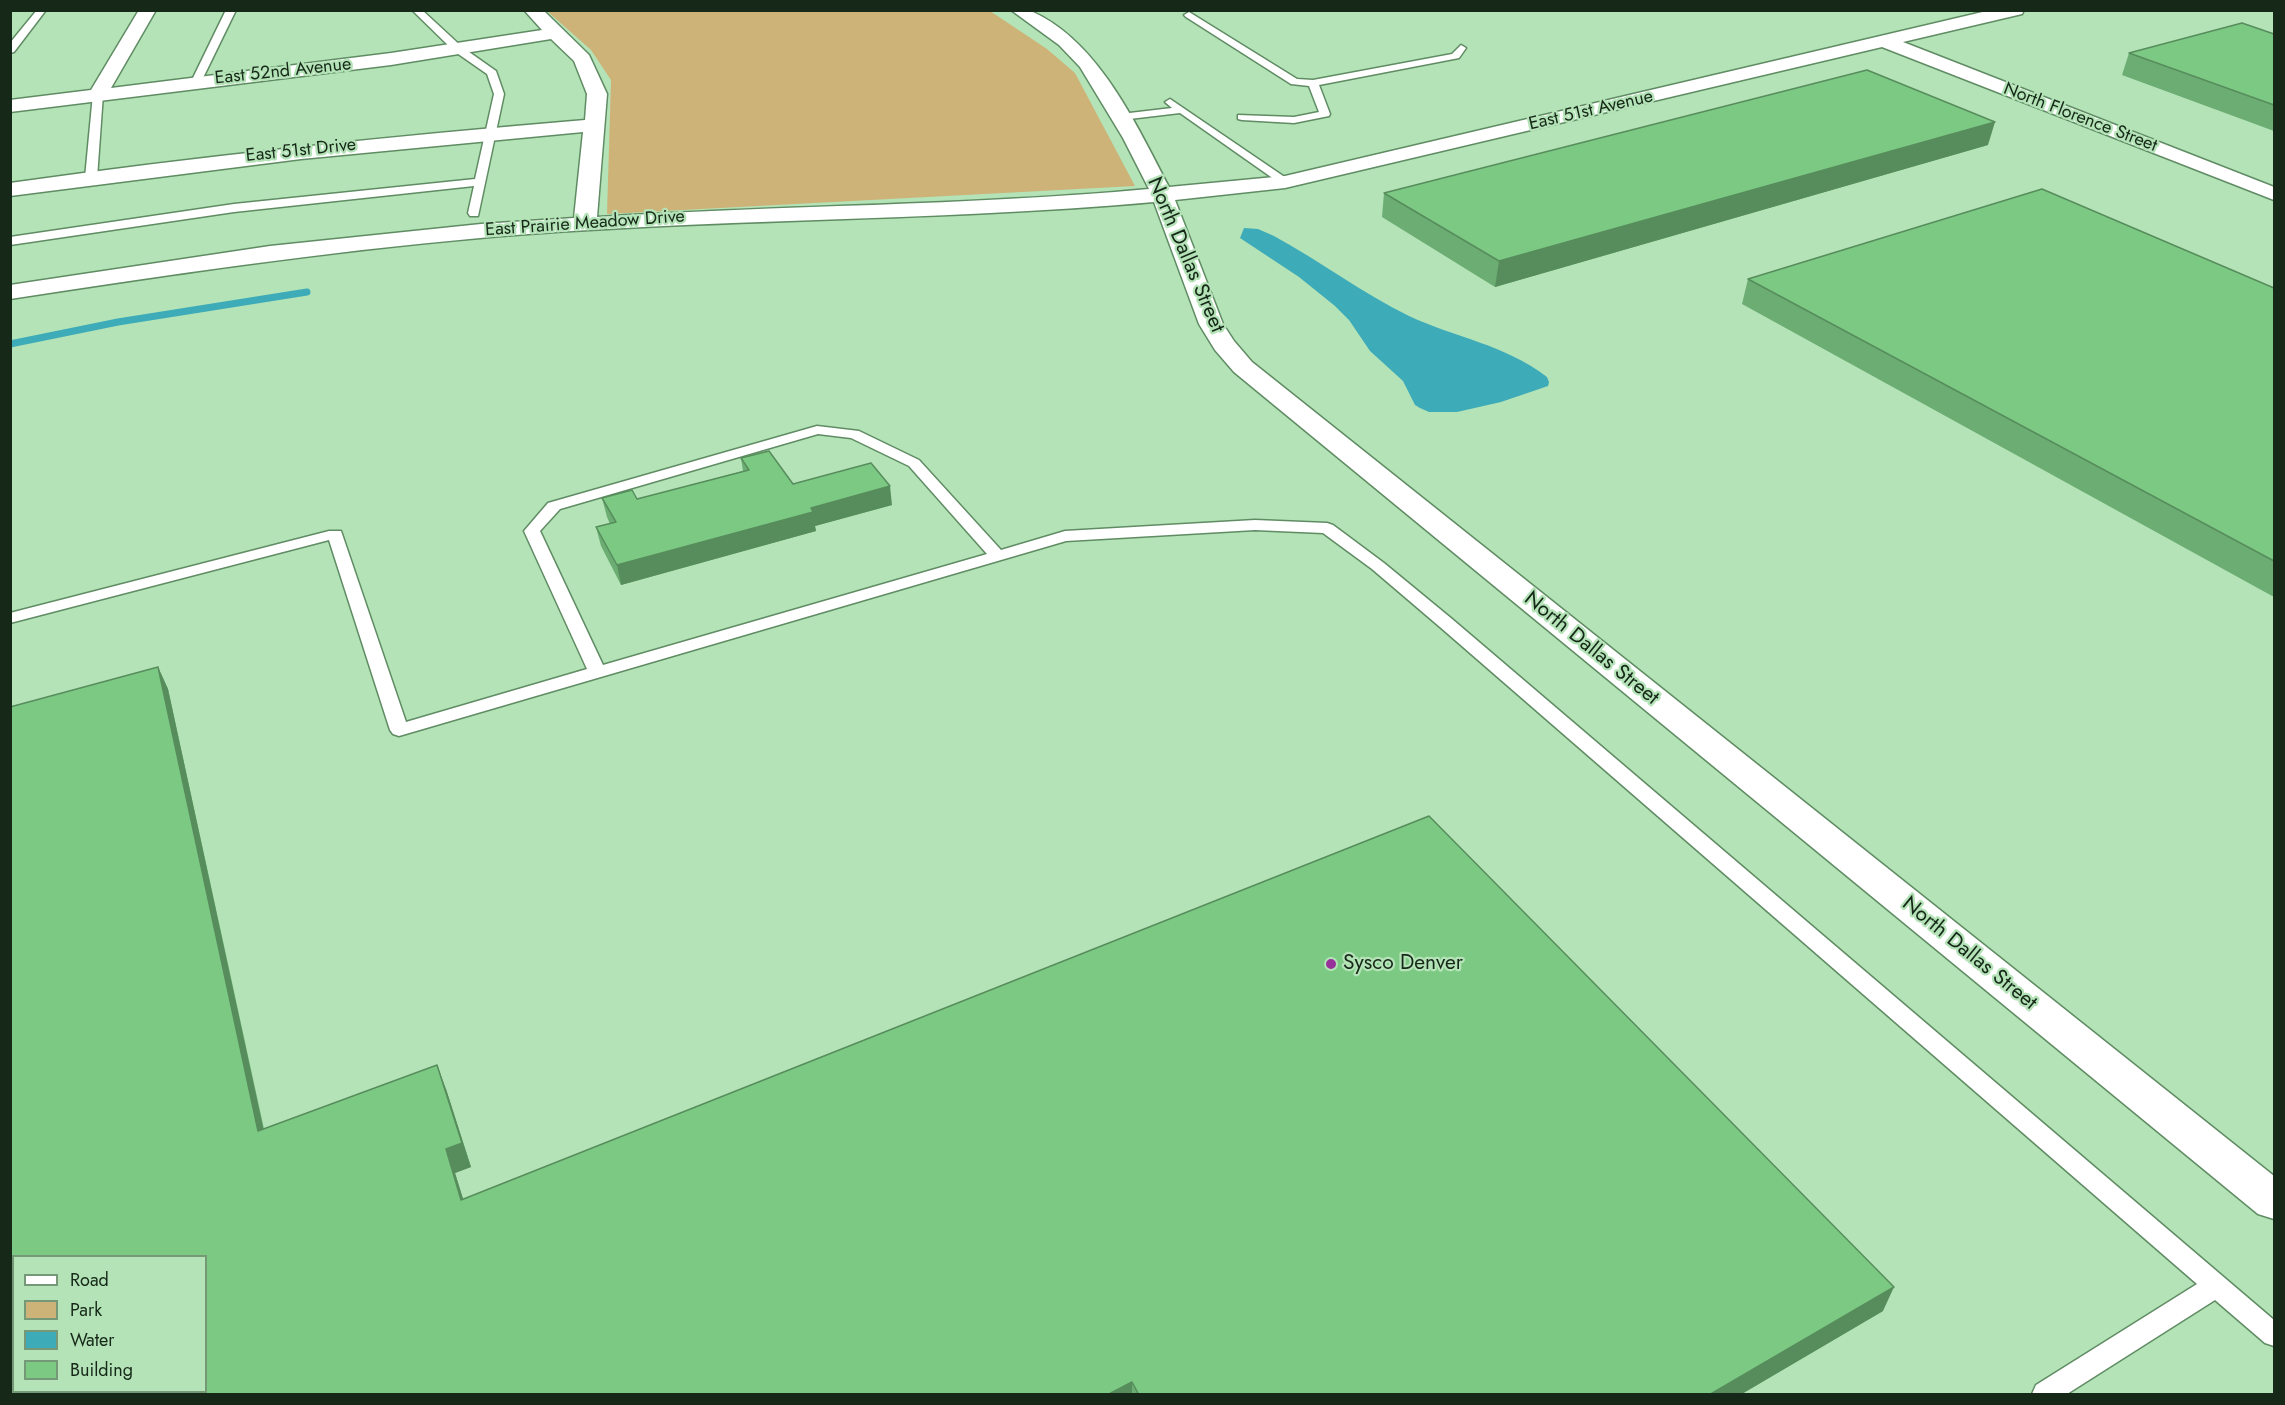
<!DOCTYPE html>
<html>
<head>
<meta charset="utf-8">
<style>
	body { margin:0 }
	#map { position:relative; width:2285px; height:1405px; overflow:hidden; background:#b4e3b7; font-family:Jost,sans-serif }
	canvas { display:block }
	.frame { position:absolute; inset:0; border:12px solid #162818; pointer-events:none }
	.legend { position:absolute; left:12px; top:1255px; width:195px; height:138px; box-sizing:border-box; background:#b4e3b7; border:2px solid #759877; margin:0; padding:8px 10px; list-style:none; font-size:18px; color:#162818 }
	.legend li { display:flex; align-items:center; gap:12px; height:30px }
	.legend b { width:30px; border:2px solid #759877 }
</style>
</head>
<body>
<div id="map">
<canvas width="2285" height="1405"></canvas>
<div class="frame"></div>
<ul class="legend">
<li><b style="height:8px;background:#fff"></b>Road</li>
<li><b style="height:16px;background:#cdb378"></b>Park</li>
<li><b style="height:16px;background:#3eabb9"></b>Water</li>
<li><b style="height:16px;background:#7cc984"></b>Building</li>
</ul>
</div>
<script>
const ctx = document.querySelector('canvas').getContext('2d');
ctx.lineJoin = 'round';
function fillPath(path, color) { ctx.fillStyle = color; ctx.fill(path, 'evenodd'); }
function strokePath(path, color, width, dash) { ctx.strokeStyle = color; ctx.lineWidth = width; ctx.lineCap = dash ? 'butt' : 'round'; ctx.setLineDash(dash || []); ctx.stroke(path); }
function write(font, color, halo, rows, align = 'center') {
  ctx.font = font + ' Jost,sans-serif'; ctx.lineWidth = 4.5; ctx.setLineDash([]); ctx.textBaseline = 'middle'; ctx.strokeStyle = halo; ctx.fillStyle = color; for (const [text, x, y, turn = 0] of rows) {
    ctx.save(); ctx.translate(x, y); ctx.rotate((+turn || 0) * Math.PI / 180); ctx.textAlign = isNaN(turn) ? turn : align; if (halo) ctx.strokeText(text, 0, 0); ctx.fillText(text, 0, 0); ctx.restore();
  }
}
const green = new Path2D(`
	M547,11h443l57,38 28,24 60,113 -528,28 4,-134 -20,-30z`);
const water = new Path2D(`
	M1244,228l14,1 16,7c46,25 88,57 135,80 47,22 95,28 138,61l2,5 -1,4 -47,16 -44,10h-28l-9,-4 -5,-3 -12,-24 -33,-30 -21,-31 -14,-14 -36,-29 -59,-39z`);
const stream = new Path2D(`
	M10,344l108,-22 189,-30`);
const lane = new Path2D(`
	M37,10h9l-32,42 -4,1v-10z
	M226,10h10l-35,72 -9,2 -1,-2z
	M412,10h10l40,37 34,24 8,23 -26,122h-8l-2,-3 6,-27 -240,26 -224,33v-8l224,-33 241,-25 19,-85 -7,-20 -33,-23z
	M1189,12l108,67 16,1 139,-26 9,-9 5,3 -7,10 -140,27 11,29 -1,2 -35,7 -52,-3 -4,-1v-4l56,2 25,-5 -10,-26 -18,-2 -105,-67 -2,-2z
	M98,91l5,3 -6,84 -6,3 -6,-3 8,-84z
	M1170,99l119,81v4h-8l-101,-71 -59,7 -5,-3 5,-3 51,-6 -7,-6z
	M817,426l42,5 60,29 82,90 64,-19 190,-11 72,3 6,2 51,38 68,56 822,701v26l-9,-3 -50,-43 -148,94h-35l4,-9 161,-101 -757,-657 -68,-58 -49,-36 -68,-3 -189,11 -667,195 -6,-2 -3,-4 -61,-190 -319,83v-10l319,-82h12l65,191 181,-53 -63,-138 24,-28zM818,434l33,4 58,28 78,88 -384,111 -63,-134 20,-22z`);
const street = new Path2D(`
	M139,10h17l-45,78 280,-35 151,-23 -18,-20h19l46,45 18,39 -10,123c184,-12 368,-11 552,-28l-26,-51 -43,-71 -21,-22 -48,-35c6,0 16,-1 22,2 66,30 104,114 136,175l116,-11 706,-166h33l-2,4 -119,28 371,145v13l-392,-153 -597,141 -110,12 48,124 11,17 18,21 1022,814v43l-16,-5 -1024,-842 -19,-22 -16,-26 -45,-122c-224,20 -450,16 -674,36 -158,14 -313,37 -470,61v-14l260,-39 211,-22 93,-6 9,-86 -282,27 -291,37v-13c191,-27 383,-47 575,-63l2,-26 -13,-33 -23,-22 -160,26 -381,47v-12l81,-10z`);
const wall = new Path2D(`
	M2274,34v97l-152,-56 7,-22z
	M1988,145l-493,142 -113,-70 2,-24z
	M1748,279l526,9v309l-532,-293z
	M741,458l52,26 99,21 -77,21 1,5 -195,54 -20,-39 -5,-19 14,-3 -3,-7 -5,-19 35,1 106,-28z
	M158,667l10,22 96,440 182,-40 25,78 -16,6 8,26 1420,112 -143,84h-1730z`);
const shadedWall = new Path2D(`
	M1995,122l-7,23 -493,142 4,-26z
	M890,486l2,19 -77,21 1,5 -195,54 -4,-20 194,-57z
	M158,667l10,22 101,466 -11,-24z
	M437,1065l9,24 25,78 -16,6 16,51 -10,-24 -15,-51z
	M1894,1287l-11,24 -143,84h-31z
	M1132,1382v13h-25z
	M14,1389v3h37l2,3h-43v-5z`);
const building = new Path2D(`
	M2242,23l32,11v71l-145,-52z
	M1867,70l128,52 -496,139 -115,-68z
	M2042,189l232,99v273l-526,-282z
	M769,451l24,33 78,-21 19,23 -79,22 2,4 -196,53 -21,-38 20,-5 -14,-24 30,-8 5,9 112,-29 -8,-12z
	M158,667l100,464 179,-66 25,78 -16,6 15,51 968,-384 465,471 -185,108h-570l-7,-13 -25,13h-1064v-3h163v-135h-192v132l-4,1v-683z`);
const markers = [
	[1331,964,6,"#963299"]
];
const farStreetnames = [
	["East 52nd Avenue",283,72,-6],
	["East 51st Avenue",1591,111,-13],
	["North Florence Street",2080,118,21],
	["East 51st Drive",301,151,-6],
	["East Prairie Meadow Drive",585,224,-4]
];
const streetNames = [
	["North Dallas Street",1185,255,67],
	["North Dallas Street",1591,649,39],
	["North Dallas Street",1969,954,39]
];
const poiNames = [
	["Sysco Denver",1343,964]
];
fillPath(green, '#cdb378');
fillPath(water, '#3eabb9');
strokePath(stream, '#3eabb9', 7);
strokePath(lane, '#608c64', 3);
strokePath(street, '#608c64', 3);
fillPath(lane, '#fff');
fillPath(street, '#fff');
fillPath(wall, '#6bad72');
fillPath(shadedWall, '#578d5c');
fillPath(building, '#7cc984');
strokePath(building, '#578d5c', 1.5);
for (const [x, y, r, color] of markers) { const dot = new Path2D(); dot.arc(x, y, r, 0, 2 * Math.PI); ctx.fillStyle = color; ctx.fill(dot); strokePath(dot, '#b4e3b7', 2); }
write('18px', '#162818', '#b4e3b7', farStreetnames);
write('21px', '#162818', '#b4e3b7', streetNames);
write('21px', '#162818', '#b4e3b7', poiNames, 'left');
</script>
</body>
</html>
